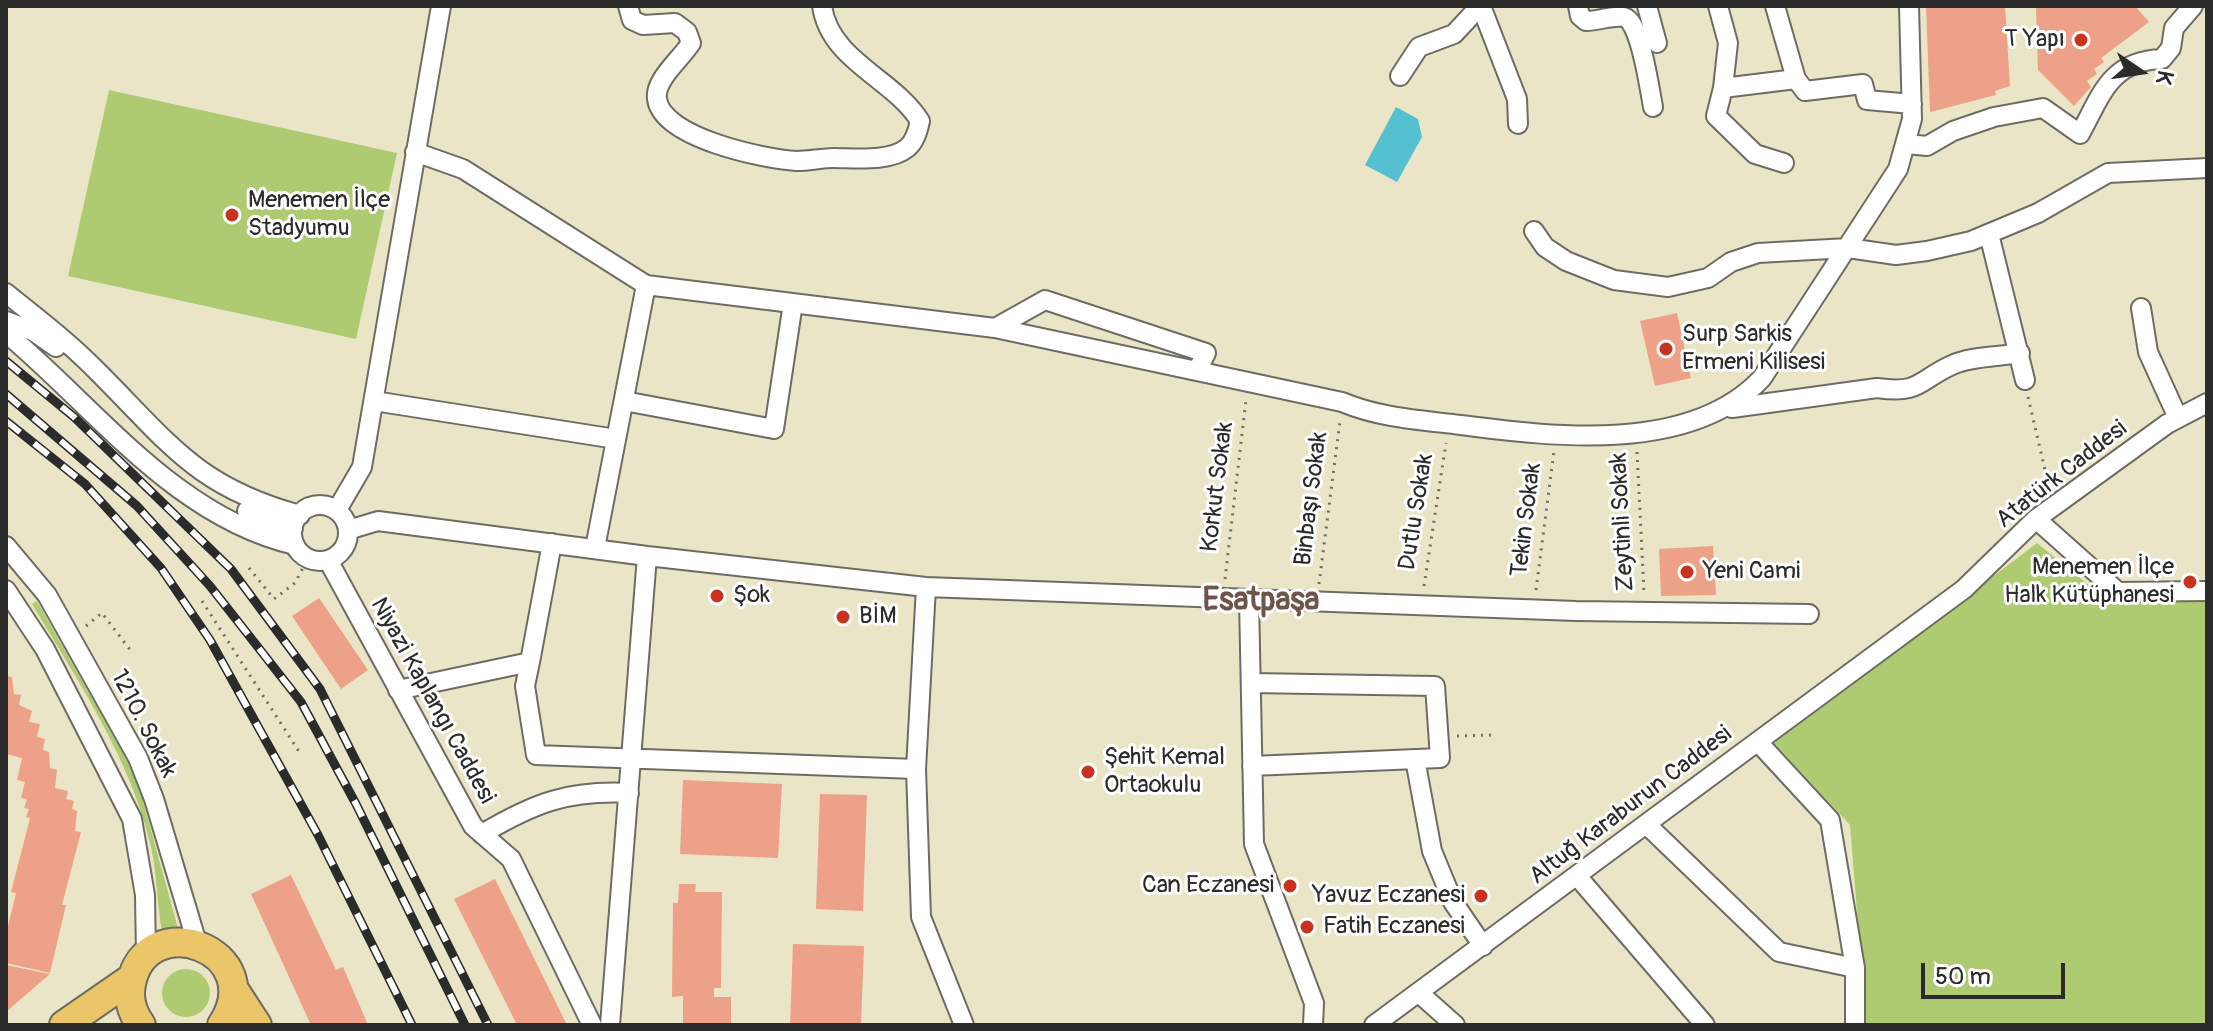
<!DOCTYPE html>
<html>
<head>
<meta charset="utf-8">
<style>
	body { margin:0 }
	#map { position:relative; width:2213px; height:1031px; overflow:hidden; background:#ebe5c8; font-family:Pangolin,sans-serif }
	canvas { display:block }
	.frame { position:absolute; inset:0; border:8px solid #2b2b2b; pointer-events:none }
	.north { position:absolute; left:2101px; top:32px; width:80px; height:80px; -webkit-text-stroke:6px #fff; paint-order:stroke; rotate:103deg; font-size:22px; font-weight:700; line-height:32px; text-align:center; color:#2b2b2b }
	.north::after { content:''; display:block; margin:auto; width:28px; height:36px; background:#2b2b2b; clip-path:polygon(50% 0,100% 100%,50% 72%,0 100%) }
	.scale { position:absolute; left:1921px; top:963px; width:144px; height:36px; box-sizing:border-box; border:4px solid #2b2b2b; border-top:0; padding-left:10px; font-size:24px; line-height:28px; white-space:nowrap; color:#2b2b2b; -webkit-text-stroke:6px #fff; paint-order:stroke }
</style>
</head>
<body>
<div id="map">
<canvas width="2213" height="1031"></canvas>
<div class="frame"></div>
<div class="north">K</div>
<div class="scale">50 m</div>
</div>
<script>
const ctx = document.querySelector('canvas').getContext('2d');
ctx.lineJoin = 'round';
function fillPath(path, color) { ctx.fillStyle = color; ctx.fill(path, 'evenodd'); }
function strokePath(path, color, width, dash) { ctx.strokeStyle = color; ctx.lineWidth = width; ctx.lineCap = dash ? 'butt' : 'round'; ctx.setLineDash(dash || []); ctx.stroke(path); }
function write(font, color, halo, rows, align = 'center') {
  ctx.font = font + ' Pangolin,sans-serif'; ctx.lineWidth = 6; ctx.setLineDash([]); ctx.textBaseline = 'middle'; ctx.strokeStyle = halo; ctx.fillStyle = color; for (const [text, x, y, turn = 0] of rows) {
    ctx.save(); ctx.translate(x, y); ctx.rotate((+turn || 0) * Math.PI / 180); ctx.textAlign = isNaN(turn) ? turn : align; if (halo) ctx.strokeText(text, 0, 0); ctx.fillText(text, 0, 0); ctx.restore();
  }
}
const green = new Path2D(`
	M109,90l288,63 -41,186 -288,-63z
	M2037,543l74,60 96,-3v425h-341l-16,-200 -76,-82z
	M37,601l99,175 42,152 -16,4c-5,-28 -5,-58 -11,-85 -20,-88 -74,-167 -119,-243z
	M162 993a24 24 0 1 1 48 0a24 24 0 1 1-48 0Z`);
const water = new Path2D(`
	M1396,107l22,12 4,18 -25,45 -32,-17z`);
const building = new Path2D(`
	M1926,6h79l5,80 -15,5 1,4 -66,17z
	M2036,6h99l14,16 -48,36 3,4 -10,7 3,5 -10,7 4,6 -17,19 -36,-36z
	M1677,313l14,65 -36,8 -15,-65z
	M1713,546l3,49 -55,1 -2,-47z
	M319,598l49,72 -27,19 -49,-73z
	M6,676l6,1 2,17 7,1 -2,10 13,6 -3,11 11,2 -3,13 8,2 -2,11 6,2 1,16 7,2 -2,18 13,3 -2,8 8,2 -2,8 5,2 -2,20 6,1 -19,73h4l-16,68 -44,-10v-29l10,-41 -5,-1 19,-74 -4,-1 3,-8 -5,-1 3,-9 -6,-1 4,-16 -8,-2 5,-22 -16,-4z
	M683,780l99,4 -4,74 -98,-4z
	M820,794l47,1 -4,116 -47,-2z
	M291,875l45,95 7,-3 25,58h-57l-60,-131z
	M495,879l72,146h-50l-63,-126z
	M679,884h17l-1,8h27l-1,96h-7v9h17v28h-48v-29l-11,1 1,-94h5z
	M793,944l71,2 -3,79h-71z
	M6,965l44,9 -44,38z`);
const path = new Path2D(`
	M2028,397l21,90
	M1637,452l7,140
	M249,568l25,31 21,-16 11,-21
	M1225,579l21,-179
	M1319,584l21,-163
	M1424,586l22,-143
	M1536,590l18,-139
	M202,601l98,152
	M86,626l16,-13 29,38
	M1457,736l37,-1`);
const minor = new Path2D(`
	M628,6l4,14 11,5 32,-2 12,9 4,11c-10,16 -37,37 -34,56 5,39 107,60 140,62 12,0 25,-3 37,-3 21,0 56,4 73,-10 8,-6 11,-18 13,-27 -27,-43 -90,-60 -98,-115
	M1481,6l36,93 1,25
	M1578,6l2,10 6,5c12,0 27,-6 38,-4 16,3 26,74 29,90
	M1647,6l10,37
	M1718,6l10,37 -5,45 73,-9 9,12 58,-7 4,16 45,4
	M1775,6l21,73
	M1400,76l19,-29 35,-13 26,-28
	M1723,88l-7,28 39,38 29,9
	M1907,144l20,2 26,-15 41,-14 49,-9 37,26c22,-40 30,-73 82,-75l9,-11 3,-20 19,-22
	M415,152l48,17 183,116 349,43 347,74c38,16 78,18 119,23 93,12 230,29 301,-47l136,-209 14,-50 -3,-113
	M1534,231l11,16 21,14 48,19 54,7 40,-9 23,-16 27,-9 90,-5 48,7 31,-4 44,-10 67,-28 70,-40 99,-5
	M1989,234l36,146
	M6,293c32,26 64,50 93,80 71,71 98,114 201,142
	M2141,308l7,44 30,66
	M6,321l27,10 23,16
	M995,328l50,-28 161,53 -8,16
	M6,333c90,75 169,184 289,212
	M374,401l242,38
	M624,401l150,28 19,-126
	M1732,408l145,-20c44,6 40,-7 75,-23 19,-9 48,-8 68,-12
	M292 533a28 28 0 1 1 56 0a28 28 0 1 1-56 0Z
	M337,510l25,-43 79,-461
	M247,511l46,17
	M2036,519l82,73 89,-1
	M348,530l30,-9 269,35 -37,469
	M6,546l41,49 91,163 16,41 43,144
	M595,548l51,-263
	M647,556l279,31 650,24 233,3
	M328,560l145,266 38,33 81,166
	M926,587l-10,182 5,148 43,108
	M6,590l39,59 87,170 13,76 1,60
	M1249,599l5,245 60,159 -1,22
	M530,662l22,-119
	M1251,683l184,3 5,72 -188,8
	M398,690l132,-28 -5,24 11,69 380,14
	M1758,742l72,78 25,148v57
	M1415,759l17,92 21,51 30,44
	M1647,825l132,127 76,16
	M482,834c52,-31 86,-44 147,-41
	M1577,876l128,149
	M1419,993l36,32
	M1374,1025l590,-436 72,-70 131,-95 40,-21`);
const highway = new Path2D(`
	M233,988l24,37
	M64,1025l68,-47
	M141,1025c-9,-12 -13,-26 -10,-41 15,-79 140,-34 91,41`);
const rail = new Path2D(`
	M6,361l68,56 157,152 89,120 168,336
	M6,394l131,112 73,80 91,116 55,102 109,221
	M6,421l79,63 76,84 49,72 108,195 94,190`);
const markers = [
	[2081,40,8,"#c8321e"],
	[232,215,8,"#c8321e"],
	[1666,349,8,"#c8321e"],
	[1687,572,8,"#c8321e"],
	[2190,582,8,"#c8321e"],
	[717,596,8,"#c8321e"],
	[843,617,8,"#c8321e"],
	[1088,772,8,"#c8321e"],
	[1290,886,8,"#c8321e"],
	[1481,896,8,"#c8321e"],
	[1307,927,8,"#c8321e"]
];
const poiNames = [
	["T Yapı",2065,40,"right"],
	["Menemen İlçe",248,201],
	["Stadyumu",248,229],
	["Surp Sarkis",1682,335],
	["Ermeni Kilisesi",1682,363],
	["Menemen İlçe",2174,568,"right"],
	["Halk Kütüphanesi",2174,596,"right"],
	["Yeni Cami",1703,572],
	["Şok",733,596],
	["BİM",859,617],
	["Şehit Kemal",1104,758],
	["Ortaokulu",1104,786],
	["Can Eczanesi",1274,886,"right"],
	["Yavuz Eczanesi",1465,896,"right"],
	["Fatih Eczanesi",1323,927]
];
const streetNames = [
	["Atatürk Caddesi",2062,475,-38],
	["Korkut Sokak",1218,487,-83],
	["Binbaşı Sokak",1312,499,-83],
	["Dutlu Sokak",1417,512,-81],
	["Tekin Sokak",1527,520,-83],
	["Zeytinli Sokak",1623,522,-93],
	["Niyazi Kaplangı Caddesi",432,701,61],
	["1210. Sokak",143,724,63],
	["Altuğ Karaburun Caddesi",1631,806,-37]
];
const districtNames = [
	["Esatpaşa",1261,602]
];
fillPath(green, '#afcb72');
fillPath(water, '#55c0d0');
fillPath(building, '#eda188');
strokePath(minor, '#6e6c62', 22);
strokePath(highway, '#6e6c62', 32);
strokePath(path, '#6e6c62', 3, [2, 6]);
strokePath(minor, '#fff', 18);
strokePath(highway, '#ebc669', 28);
strokePath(rail, '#2b2b2b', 9);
strokePath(rail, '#fff', 6, [18]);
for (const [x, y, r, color] of markers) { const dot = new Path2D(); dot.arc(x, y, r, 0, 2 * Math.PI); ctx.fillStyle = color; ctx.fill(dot); strokePath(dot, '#fff', 3); }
write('24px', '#2b2b2b', '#fff', poiNames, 'left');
write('24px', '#2b2b2b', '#fff', streetNames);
write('bold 32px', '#6f544c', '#fff', districtNames);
</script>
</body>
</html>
